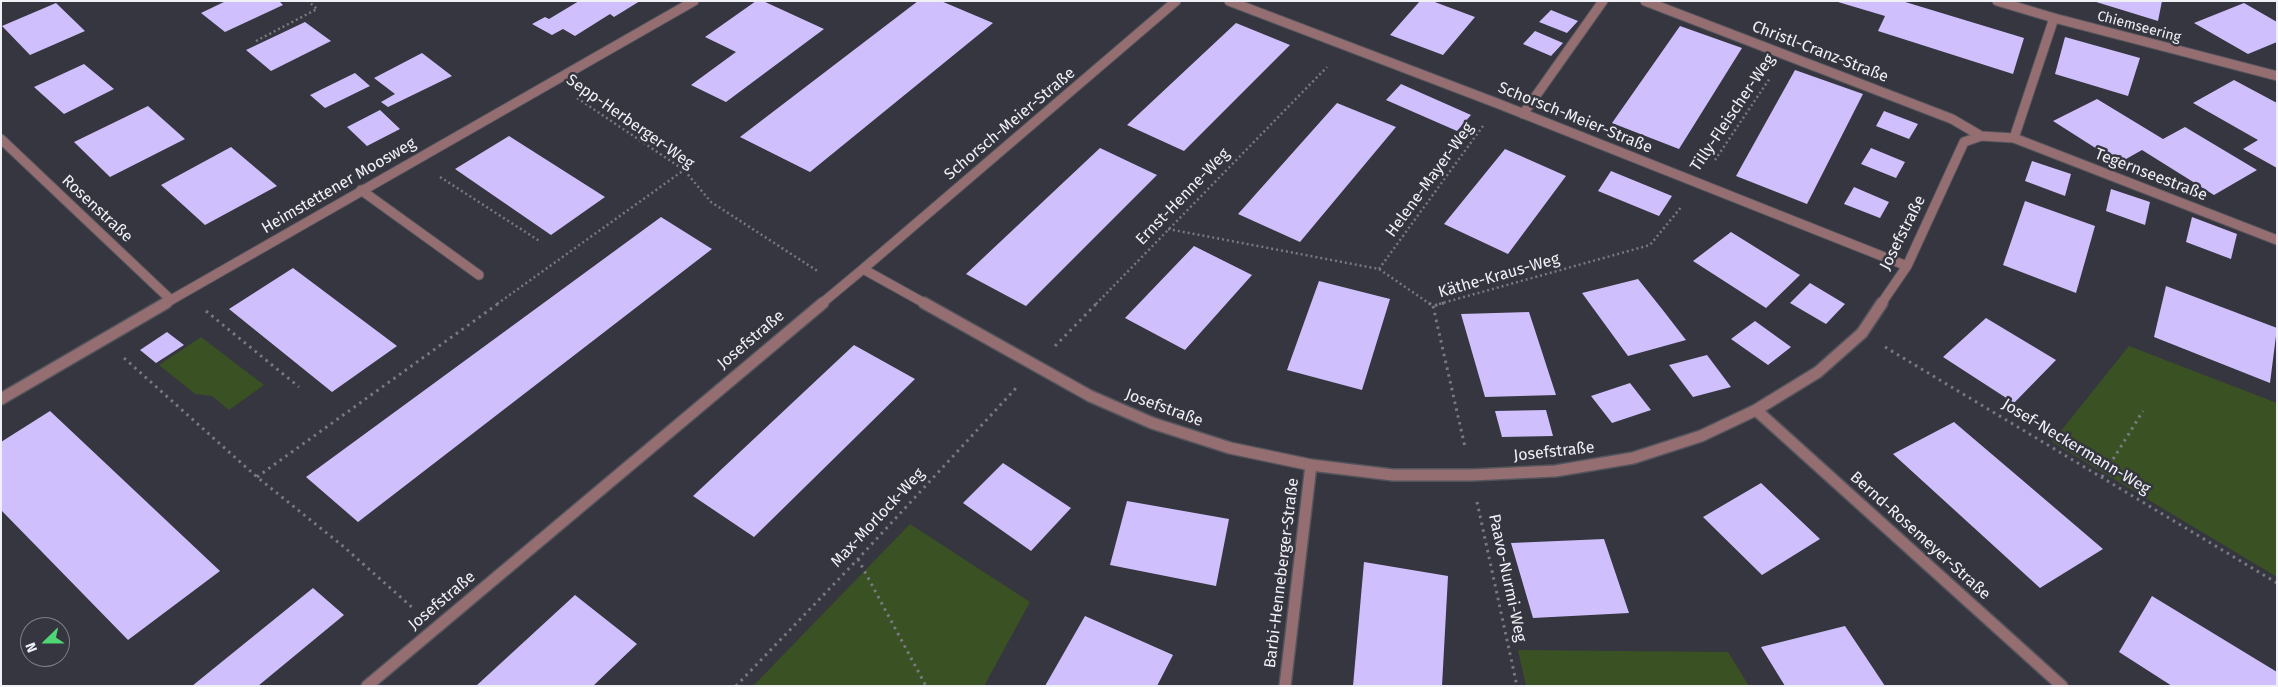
<!DOCTYPE html>
<html>
<head>
<meta charset="utf-8">
<style>
	body { margin:0 }
	#map { position:relative; width:2278px; height:687px; overflow:hidden; background:#35363f; font-family:"Fira Sans",sans-serif }
	canvas { display:block }
	.frame { position:absolute; inset:0; border:2px solid #f0f1f7; pointer-events:none }
	.north { position:absolute; left:20px; top:617px; width:50px; height:50px; box-sizing:border-box; background:#35363f; border:1px solid #808189; border-radius:50%; rotate:248deg; font-size:14px; font-weight:700; line-height:20px; text-align:center; color:#f0f1f7 }
	.north::after { content:''; display:block; margin:auto; width:18px; height:22px; background:#4fd675; clip-path:polygon(50% 0,100% 100%,50% 72%,0 100%) }
</style>
</head>
<body>
<div id="map">
<canvas width="2278" height="687"></canvas>
<div class="frame"></div>
<div class="north">N</div>
</div>
<script>
const ctx = document.querySelector('canvas').getContext('2d');
ctx.lineJoin = 'round';
function fillPath(path, color) { ctx.fillStyle = color; ctx.fill(path, 'evenodd'); }
function strokePath(path, color, width, dash) { ctx.strokeStyle = color; ctx.lineWidth = width; ctx.lineCap = dash ? 'butt' : 'round'; ctx.setLineDash(dash || []); ctx.stroke(path); }
function write(font, color, halo, rows, align = 'center') {
  ctx.font = font + ' "Fira Sans",sans-serif'; ctx.lineWidth = 5; ctx.setLineDash([]); ctx.textBaseline = 'middle'; ctx.strokeStyle = halo; ctx.fillStyle = color; for (const [text, x, y, turn = 0] of rows) {
    ctx.save(); ctx.translate(x, y); ctx.rotate((+turn || 0) * Math.PI / 180); ctx.textAlign = isNaN(turn) ? turn : align; if (halo) ctx.strokeText(text, 0, 0); ctx.fillText(text, 0, 0); ctx.restore();
  }
}
const green = new Path2D(`
	M201,337l63,48 -35,25 -17,-14 -17,-2 -36,-29z
	M2129,346l148,57v174l-225,-135z
	M910,524l120,78 -46,84h-231z
	M1518,650l210,2 21,34h-223z`);
const building = new Path2D(`
	M226,1h53l4,4 -58,27 -24,-19z
	M579,1h61l-26,16 -4,-3 -35,22 -12,-7 -11,6 -20,-11 13,-7 4,2z
	M756,1h7l61,28 -98,73 -35,-17 45,-33 -31,-15z
	M918,1h23l52,22 -183,149 -70,-35z
	M1420,1h12l43,16 -32,38 -53,-20z
	M1902,1l122,37 -11,36 -135,-43 7,-15 -47,-14z
	M2093,1h69l-4,20z
	M56,3l29,28 -55,24 -28,-29z
	M2244,3l33,19v20l-29,12 -54,-31z
	M1551,10l27,11 -11,12 -28,-11z
	M305,22l26,19 -60,30 -25,-21z
	M1236,23l54,22 -106,106 -57,-26z
	M1680,26l62,22 -63,101 -67,-26z
	M1535,31l28,12 -12,13 -28,-12z
	M2065,37l75,21 -12,38 -73,-22z
	M422,53l30,23 -64,31 -7,-5 14,-8 -21,-16z
	M84,64l30,25 -50,25 -30,-27z
	M1795,70l68,24 -56,110 -71,-28z
	M355,73l15,13 -45,22 -15,-13z
	M2234,80l43,23v65l-34,-19 15,-9 -65,-37z
	M1401,84l70,31 -14,16 -71,-31z
	M2097,99l66,40 22,-12 72,43 -43,25 -72,-45 -23,13 -66,-42z
	M1337,103l59,24 -96,115 -62,-28z
	M148,106l37,33 -75,38 -36,-35z
	M380,110l20,19 -33,17 -20,-19z
	M1884,111l34,13 -9,15 -33,-13z
	M509,136l96,61 -54,38 -96,-66z
	M231,147l46,39 -72,39 -44,-40z
	M1100,148l57,27 -131,131 -60,-32z
	M1871,148l34,14 -9,16 -35,-14z
	M1505,149l61,27 -58,78 -64,-30z
	M2032,161l39,13 -6,22 -40,-15z
	M1611,171l61,25 -13,20 -61,-25z
	M1854,187l35,15 -9,16 -36,-14z
	M2111,189l39,13 -5,23 -39,-14z
	M2025,201l70,25 -19,67 -73,-28z
	M661,217l51,32 -354,273 -52,-45z
	M2192,217l45,17 -6,25 -45,-17z
	M1731,232l69,43 -34,33 -73,-47z
	M1194,246l58,29 -67,75 -60,-32z
	M293,268l104,78 -65,46 -103,-83z
	M1638,279l24,30 24,31 -58,16 -46,-63z
	M1319,281l71,18 -28,91 -75,-20z
	M1810,283l35,21 -19,20 -36,-21z
	M2166,286l111,42 -7,55 -116,-46z
	M1529,312l27,83 -71,2 -24,-83z
	M1986,318l70,42 -42,43 -71,-46z
	M1755,321l36,26 -23,18 -37,-26z
	M167,332l17,13 -28,18 -16,-13z
	M854,345l61,34 -161,158 -61,-41z
	M1707,355l24,32 -38,10 -24,-32z
	M1630,383l21,27 -39,13 -21,-27z
	M1546,410l7,26 -51,1 -7,-26z
	M50,411l170,160 -92,69 -127,-130v-68z
	M1954,422l67,57 82,70 -63,39 -147,-134z
	M1003,463l68,45 -40,43 -68,-48z
	M1761,483l59,56 -58,36 -59,-58z
	M1127,501l102,18 -13,67 -106,-21z
	M1604,539l25,74 -96,5 -22,-75z
	M1364,562l84,14 -6,110h-89z
	M313,588l31,27 -86,71h-66z
	M575,595l62,49 -44,42h-117z
	M2152,596l125,76v14h-105l-53,-34z
	M1085,616l88,39 -16,31h-112z
	M1845,626l40,60h-100l-24,-39z`);
const pathFar1 = new Path2D(`
	M256,41l61,-32 -9,-8
	M577,98l107,72 27,32 108,70
	M1715,160l55,-82
	M440,177l101,65
	M1168,229l211,40 51,35
	M1379,269l104,-143
	M497,304l187,-134
	M1096,304l231,-237
	M1439,304l211,-59 32,-39`);
const path = new Path2D(`
	M1429,303l4,3 11,-3
	M1433,306l32,141
	M206,311l93,76
	M1055,346l42,-43
	M1885,347l392,236
	M124,358l133,119 87,70 70,62
	M257,477l242,-174
	M2102,477l41,-66
	M1477,502l40,184
	M858,559l68,127
	M736,686l122,-127 159,-172`);
const service = new Path2D(`
	M361,190l118,85`);
const minorFar1 = new Path2D(`
	M1229,1l270,103 408,162
	M1645,1l307,118 29,17
	M1997,1l57,17 223,58
	M1523,114l80,-113
	M2014,138l40,-120
	M1,139l170,161
	M863,269l313,-268
	M821,304l42,-35 63,35
	M1881,304l26,-38 57,-124 17,-6 33,2 263,102`);
const minor = new Path2D(`
	M924,303l166,93 62,27 78,25 81,17 82,10h79l83,-4 78,-13 68,-22 55,-26 62,-38 44,-39 20,-30
	M1756,410l306,276
	M367,686l456,-383
	M1285,686l26,-221`);
const tertiaryFar1 = new Path2D(`
	M164,304l530,-303`);
const tertiary = new Path2D(`
	M1,399l165,-96`);
const farStreetnames = [
	["Chiemseering",2139,27,15]
];
const streetNames = [
	["Christl-Cranz-Straße",1820,52,21],
	["Tilly-Fleischer-Weg",1733,113,-56],
	["Schorsch-Meier-Straße",1575,118,22],
	["Sepp-Herberger-Weg",630,122,35],
	["Schorsch-Meier-Straße",1010,124,-40],
	["Tegernseestraße",2151,175,21],
	["Helene-Mayer-Weg",1430,180,-54],
	["Heimstettener Moosweg",339,186,-30],
	["Ernst-Henne-Weg",1183,197,-46],
	["Rosenstraße",97,209,43],
	["Josefstraße",1903,233,-63],
	["Käthe-Kraus-Weg",1499,276,-16],
	["Josefstraße",751,340,-40],
	["Josefstraße",1164,408,20],
	["Josef-Neckermann-Weg",2076,447,31],
	["Josefstraße",1554,452,-6],
	["Max-Morlock-Weg",878,518,-47],
	["Bernd-Rosemeyer-Straße",1920,536,42],
	["Barbi-Henneberger-Straße",1282,573,-83],
	["Paavo-Nurmi-Weg",1507,578,78],
	["Josefstraße",442,601,-40]
];
fillPath(green, '#3a5123');
fillPath(building, '#d0bffd');
strokePath(service, '#53545c', 11);
strokePath(minorFar1, '#53545c', 11);
strokePath(minor, '#53545c', 14);
strokePath(tertiaryFar1, '#53545c', 11);
strokePath(tertiary, '#53545c', 14);
strokePath(pathFar1, '#787981', 2.5, [2, 3]);
strokePath(path, '#787981', 3, [2.5, 4.5]);
strokePath(service, '#946e71', 9);
strokePath(minorFar1, '#946e71', 9);
strokePath(minor, '#946e71', 11);
strokePath(tertiaryFar1, '#946e71', 9);
strokePath(tertiary, '#946e71', 11);
write('14px', '#f0f1f7', '#35363f', farStreetnames);
write('16px', '#f0f1f7', '#35363f', streetNames);
</script>
</body>
</html>
